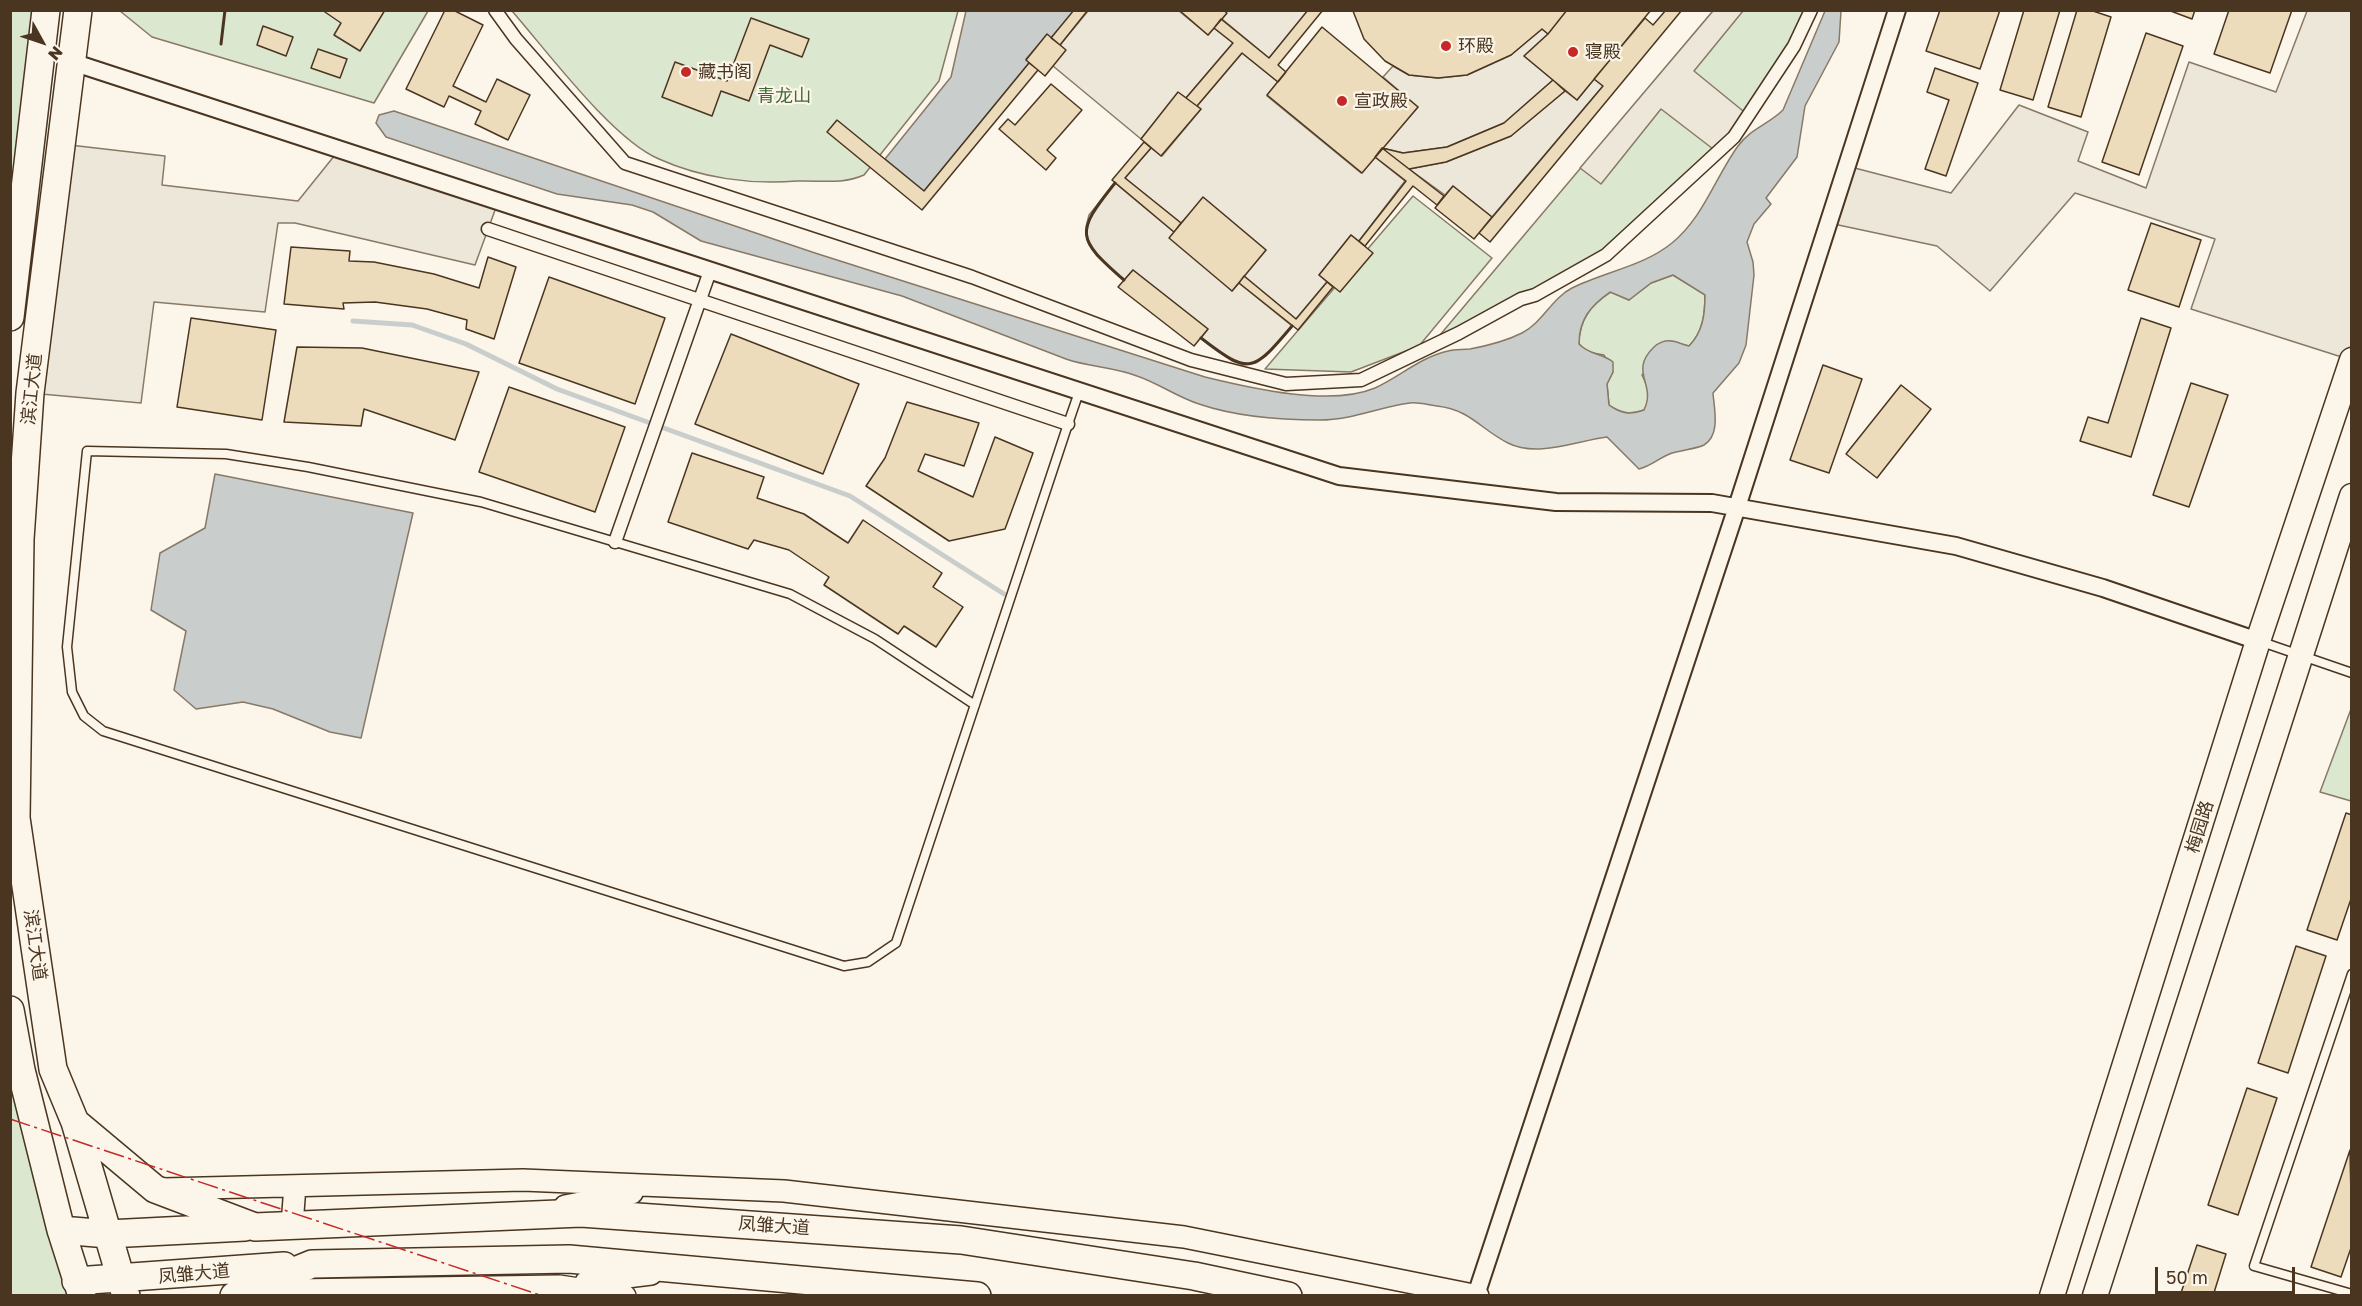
<!DOCTYPE html>
<html>
<head>
<meta charset="utf-8">
<style>
	body { margin:0 }
	#map { position:relative; width:2362px; height:1306px; overflow:hidden; background:#fbf6e9; font-family:"Golos Text",sans-serif }
	canvas { display:block }
	.frame { position:absolute; inset:0; border:12px solid #4a3520; pointer-events:none }
	.north { position:absolute; left:12px; top:12px; width:60px; height:60px; -webkit-text-stroke:4px #fbf6e9; paint-order:stroke; rotate:130deg; font-size:16px; font-weight:700; line-height:24px; text-align:center; color:#4a3520 }
	.north::after { content:''; display:block; margin:auto; width:21px; height:27px; background:#4a3520; clip-path:polygon(50% 0,100% 100%,50% 72%,0 100%) }
	.scale { position:absolute; left:2155px; top:1267px; width:140px; height:27px; box-sizing:border-box; border:3px solid #4a3520; border-top:0; padding-left:8px; font-size:18px; line-height:21px; white-space:nowrap; color:#4a3520; -webkit-text-stroke:4px #fbf6e9; paint-order:stroke }
</style>
</head>
<body>
<div id="map">
<canvas width="2362" height="1306"></canvas>
<div class="frame"></div>
<div class="north">N</div>
<div class="scale">50 m</div>
</div>
<script>
const ctx = document.querySelector('canvas').getContext('2d');
ctx.lineJoin = 'round';
function fillPath(path, color) { ctx.fillStyle = color; ctx.fill(path, 'evenodd'); }
function strokePath(path, color, width, dash) { ctx.strokeStyle = color; ctx.lineWidth = width; ctx.lineCap = dash ? 'butt' : 'round'; ctx.setLineDash(dash || []); ctx.stroke(path); }
function write(font, color, halo, rows, align = 'center') {
  ctx.font = font + ' "Golos Text","Noto Sans SC",sans-serif'; ctx.lineWidth = 4.5; ctx.setLineDash([]); ctx.textBaseline = 'middle'; ctx.strokeStyle = halo; ctx.fillStyle = color; for (const [text, x, y, turn = 0] of rows) {
    ctx.save(); ctx.translate(x, y); ctx.rotate((+turn || 0) * Math.PI / 180); ctx.textAlign = isNaN(turn) ? turn : align; if (halo) ctx.strokeText(text, 0, 0); ctx.fillText(text, 0, 0); ctx.restore();
  }
}
const green = new Path2D(`
	M11,11h35l-35,306z
	M120,11h308l-54,92 -222,-66z
	M512,11h446l-19,70 -75,94c-23,10 -43,5 -67,6 -46,4 -96,-3 -138,-22 -47,-20 -112,-108 -147,-148z
	M1713,11h98l-77,126 -128,118 -177,93z
	M1413,196l79,62 -73,88 -68,26 -86,-3z
	M1673,275l32,19c0,20 -2,38 -16,52l-18,-5 -29,34c7,14 9,22 2,35 -14,5 -23,3 -35,-5l-2,-21 6,-12 -9,-17 -17,-3 -8,-8c0,-24 11,-38 32,-52l18,8 22,-17z
	M2351,709v92l-31,-9z
	M10,1010l72,285h-71z`);
const parking = new Path2D(`
	M1088,11h91l29,24 6,-7 19,15 -47,55 -8,-5 -37,46 -88,-73 7,-21z
	M1223,11h85l-39,47 -47,-39 4,-5z
	M1713,11h30l-49,60 54,44 -31,37 -56,-43 -60,75 -21,-16z
	M2307,11h44v349l-160,-51 24,-70 -140,-46 -85,98 -53,-45 -108,-23 18,-57 104,27 68,-88 69,27 -10,29 68,27 43,-126 87,30z
	M1542,29l6,5 -24,22 29,24 -49,43 -57,24 -44,6 -21,-5 36,-41 -35,-30 10,-11 16,9 29,3 29,-3 44,-20z
	M1242,53l36,29 -11,14 94,77 14,-16 30,24 -46,60 -8,-6 -32,40 8,7 -31,37 -52,-43 22,-26 -62,-52 -23,25 -56,-45 26,-30 11,8 39,-47 -4,-3z
	M1594,79l9,7 -111,131 -39,-31 -8,9 -36,-26 37,-7 65,-26 54,-45 12,9z
	M61,144l104,12 -3,29 136,16 41,-51 159,52 -23,63 -180,-42h-17l-13,89 -111,-10 -13,101 -111,-10z
	M1115,183l59,49 58,59 7,-8 53,43 -26,30 -10,7 -12,2 -12,-4 -31,-23 7,-9 -75,-59 -9,10 -27,-24 -9,-14 -2,-15 3,-12z`);
const water = new Path2D(`
	M966,11h108l-23,27 -4,-3 -21,24 3,4 -105,128 -39,-32 66,-82z
	M1825,11h16l-2,31 -34,64 -8,51 -31,41 5,6 -17,20 -7,18 6,20 1,13 -8,70 -7,18 -26,30c1,15 8,42 -9,52 -8,4 -23,5 -32,8 -12,4 -20,13 -33,16l-32,-32c-31,4 -70,21 -99,6 -28,-14 -37,-33 -71,-37 -8,-1 -19,-4 -27,-3 -31,4 -58,17 -90,17 -40,0 -83,-3 -121,-16 -22,-7 -41,-21 -62,-28 -24,-9 -48,-9 -71,-17l-164,-63 -201,-55 -48,-29 -21,-7 -75,-11 -171,-57 -10,-14 3,-8 15,-4 421,142 390,124c45,11 125,30 170,11 24,-11 46,-31 73,-37 7,-2 15,-1 22,-2 16,-3 38,-9 52,-16 21,-11 30,-35 50,-45 32,-16 72,-22 100,-45 31,-25 43,-65 66,-97 12,-17 31,-22 45,-36zM1673,275l32,20c0,19 -2,37 -16,51 -7,-1 -12,-5 -18,-5 -6,-1 -13,2 -17,6 -26,25 3,37 -10,63 -14,5 -23,4 -35,-5l-2,-21 6,-12v-10c-11,-9 -24,-7 -34,-18 0,-24 11,-38 31,-52l19,8 22,-17z
	M215,474l198,39 -52,225 -31,-6 -57,-23 -30,-7 -47,7 -22,-19 12,-59 -35,-21 9,-57 45,-25z`);
const stream = new Path2D(`
	M353,321l59,4 54,19 91,45 293,107 154,98`);
const building = new Path2D(`
	M322,10h63l-25,41 -26,-16 7,-12z
	M445,10h8l30,15 -30,61 33,16 11,-23 33,16 -22,45 -33,-16 6,-13 -32,-15 -5,11 -38,-18z
	M1074,10h14l-28,35 -9,-7z
	M1179,10h44l4,3 -19,22z
	M1308,10h15l-45,55 8,7 -8,10 -36,-29 -45,53 -11,-8 47,-55 -19,-15 7,-9 48,39z
	M1567,10h84l-74,90 -53,-44 24,-22z
	M1567,10l-19,24 -6,-5 -31,26 -44,20 -29,3 -29,-3 -24,-14 -21,-22 -11,-28z
	M1666,10h16l-192,232 -11,-9 124,-147 -9,-7 51,-61 8,7z
	M1940,10h60l-20,59 -54,-18z
	M2024,10h36l-27,90 -33,-10z
	M2077,10h13l21,7 -30,100 -33,-10z
	M2168,10h27l-3,9z
	M2229,10h63l-22,63 -56,-19z
	M751,18l58,21 -7,18 -32,-12 -21,56 -28,-10 -9,25 -50,-19 13,-35 52,19z
	M263,26l30,11 -7,19 -29,-11z
	M1322,27l96,80 -56,66 -95,-78z
	M2146,33l37,13 -44,129 -37,-13z
	M1047,34l19,16 -21,26 -19,-16z
	M318,49l29,10 -7,19 -29,-10z
	M1029,63l9,7 -116,140 -95,-78 10,-12 87,71z
	M1935,68l43,15 -32,93 -21,-7 24,-69 -22,-8z
	M1553,80l12,11 -54,45 -65,26 -37,7 -27,-21 21,5 44,-6 57,-24z
	M1051,84l31,26 -35,40 9,8 -10,12 -47,-41 9,-10 7,6z
	M1178,92l23,17 -40,47 -20,-17z
	M1144,142l7,6 -26,30 56,45 -7,9 -62,-52z
	M1382,148l62,48 -7,9 -24,-19 -48,60 -6,-5 47,-60 -31,-24z
	M1453,186l39,31 -18,22 -39,-31z
	M1203,197l63,53 -34,41 -63,-53z
	M2151,223l50,17 -22,67 -51,-17z
	M1351,235l22,18 -33,39 -21,-17z
	M291,247l59,4 -1,10 25,1 60,12 45,14 9,-31 28,10 -22,72 -28,-10 1,-9 -40,-11 -52,-7 -32,1 1,6 -60,-5z
	M1133,270l75,59 -14,17 -76,-59z
	M1244,276l52,43 31,-37 6,5 -35,43 -59,-47z
	M549,277l116,41 -30,86 -116,-41z
	M191,318l85,12 -14,90 -85,-13z
	M2141,318l30,10 -40,129 -51,-16 8,-24 20,6z
	M731,334l128,50 -36,90 -128,-50z
	M297,347l65,1 117,24 -24,68 -91,-31 -3,17 -77,-4z
	M1823,365l39,14 -33,94 -39,-13z
	M2191,383l37,12 -39,112 -36,-12z
	M1901,385l30,24 -54,69 -31,-24z
	M509,387l116,40 -30,85 -116,-40z
	M907,402l72,21 -15,43 -39,-12 -7,17 55,26 22,-60 38,16 -28,76 -56,12 -83,-55 19,-28z
	M692,453l72,24 -7,21 47,16 44,29 15,-23 79,53 -9,14 30,20 -27,40 -32,-21 -6,8 -74,-49 5,-8 -40,-27 -35,-10 -6,9 -80,-27z
	M2346,813l6,2v81l-15,44 -30,-10z
	M2296,946l30,10 -38,117 -30,-10z
	M2247,1088l30,10 -39,117 -30,-10z
	M2350,1150l2,95 -11,32 -30,-10z
	M2197,1245l29,9 -13,42h-33z`);
const service = new Path2D(`
	M2259,641l93,32
	M975,705l-100,-66 -85,-45 -309,-92 -173,-35 -82,-13 -139,-3 -20,196 5,45 12,24 19,15 741,235 24,-4 28,-19 172,-519 11,-32
	M2352,974l-98,292 98,28`);
const pedestrian = new Path2D(`
	M495,10l21,29 109,124 347,114 219,83 95,24 75,-4 98,-47 62,-34 14,-4 71,-40 128,-118 60,-91 17,-36
	M488,229l580,195
	M615,542l95,-271`);
const minor = new Path2D(`
	M72,62l1267,414 217,26 156,1 244,43 147,42 155,53
	M1476,1295l261,-788 160,-497`);
const tertiary = new Path2D(`
	M164,1189l359,-9 261,11 400,46 294,59
	M565,1206l67,-13
	M292,1225l3,-39
	M586,1282l65,-8
	M282,1296l13,-6 264,-4 66,10`);
const secondary = new Path2D(`
	M2052,1296l206,-655 94,-281
	M2095,1296l257,-800`);
const primary = new Path2D(`
	M78,10l-48,383 -10,146 -4,279 37,251 22,53 51,174
	M10,317l36,-307
	M10,1010l11,60 40,160 21,66
	M75,1122l80,67 100,38 326,-14 380,27 233,36 94,20
	M61,1230l47,4 137,-7
	M76,1281l208,-15
	M234,1296l78,-32 257,-5 408,37`);
const wall = new Path2D(`
	M221,44l4,-34
	M1115,183c-40,50 -39,55 9,97
	M1201,338c49,38 52,34 91,-12`);
const power = new Path2D(`
	M10,1119l533,177`);
const markers = [
	[1446,46,6,"#c62828"],
	[1573,52,6,"#c62828"],
	[686,72,6,"#c62828"],
	[1342,101,6,"#c62828"]
];
const poiNames = [
	["环殿",1458,46],
	["寝殿",1585,52],
	["藏书阁",698,72],
	["宣政殿",1354,101]
];
const parkNames = [
	["青龙山",784,96]
];
const streetNames = [
	["滨江大道",32,389,-84],
	["梅园路",2200,827,-73],
	["滨江大道",35,945,82],
	["凤雏大道",774,1226,4],
	["凤雏大道",194,1274,-5]
];
fillPath(green, '#dce7d0');
strokePath(green, '#887966', 1.5);
fillPath(parking, '#ede7d9');
strokePath(parking, '#887966', 1.5);
fillPath(water, '#c9cecd');
strokePath(water, '#887966', 1.5);
strokePath(stream, '#c9cecd', 5);
fillPath(building, '#ecdcbc');
strokePath(building, '#4a3520', 1.5);
strokePath(service, '#4a3520', 11);
strokePath(pedestrian, '#4a3520', 15);
strokePath(minor, '#4a3520', 20);
strokePath(tertiary, '#4a3520', 24);
strokePath(secondary, '#4a3520', 27);
strokePath(primary, '#4a3520', 30);
strokePath(service, '#fbf6e9', 8);
strokePath(pedestrian, '#fbf6e9', 12);
strokePath(minor, '#fbf6e9', 16);
strokePath(tertiary, '#fbf6e9', 21);
strokePath(secondary, '#fbf6e9', 24);
strokePath(primary, '#fbf6e9', 27);
strokePath(wall, '#4a3520', 3);
strokePath(power, '#c62828', 1.5, [21, 4.5, 3, 4.5]);
for (const [x, y, r, color] of markers) { const dot = new Path2D(); dot.arc(x, y, r, 0, 2 * Math.PI); ctx.fillStyle = color; ctx.fill(dot); strokePath(dot, '#fbf6e9', 2); }
write('18px', '#4a3520', '#fbf6e9', poiNames, 'left');
write('18px', '#436837', '#fbf6e9', parkNames);
write('18px', '#4a3520', '#fbf6e9', streetNames);
</script>
</body>
</html>
